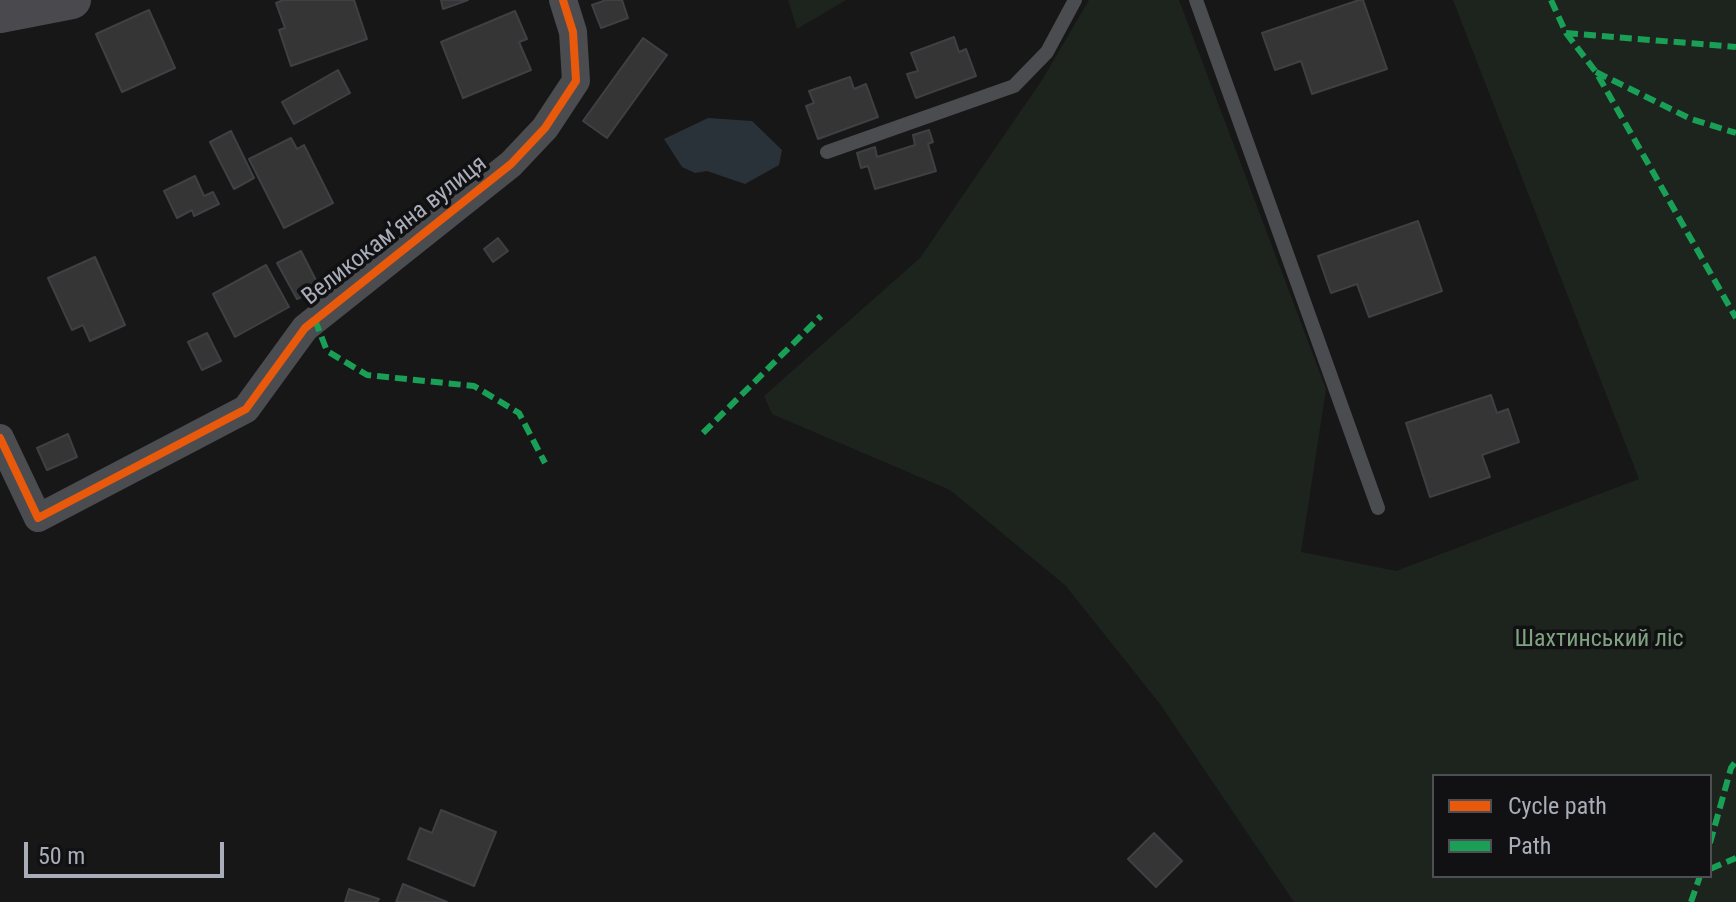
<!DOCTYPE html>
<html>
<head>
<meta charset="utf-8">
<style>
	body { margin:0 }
	#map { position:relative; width:1736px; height:902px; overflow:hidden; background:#171717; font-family:"Roboto Condensed",sans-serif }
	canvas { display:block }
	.legend { position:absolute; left:1432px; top:774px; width:280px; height:104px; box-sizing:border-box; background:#111113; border:2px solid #4d4f55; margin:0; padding:10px 14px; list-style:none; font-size:24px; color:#a8adb8 }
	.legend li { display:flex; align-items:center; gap:16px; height:40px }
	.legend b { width:40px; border:2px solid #4d4f55 }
	.scale { position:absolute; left:24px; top:842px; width:200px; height:36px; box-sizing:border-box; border:4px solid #a8adb8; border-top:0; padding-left:10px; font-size:24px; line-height:28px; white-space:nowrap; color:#a8adb8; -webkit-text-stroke:6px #111113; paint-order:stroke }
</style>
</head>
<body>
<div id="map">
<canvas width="1736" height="902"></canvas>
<ul class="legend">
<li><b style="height:10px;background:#e8590c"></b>Cycle path</li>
<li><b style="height:10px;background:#1a9f57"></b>Path</li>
</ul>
<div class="scale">50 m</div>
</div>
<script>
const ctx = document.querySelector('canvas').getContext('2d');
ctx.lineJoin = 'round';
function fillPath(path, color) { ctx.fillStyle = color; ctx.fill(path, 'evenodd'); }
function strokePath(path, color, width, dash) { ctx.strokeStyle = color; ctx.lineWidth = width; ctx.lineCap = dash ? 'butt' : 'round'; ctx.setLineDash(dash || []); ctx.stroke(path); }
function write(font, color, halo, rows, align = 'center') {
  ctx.font = font + ' "Roboto Condensed",sans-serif'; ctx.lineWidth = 7; ctx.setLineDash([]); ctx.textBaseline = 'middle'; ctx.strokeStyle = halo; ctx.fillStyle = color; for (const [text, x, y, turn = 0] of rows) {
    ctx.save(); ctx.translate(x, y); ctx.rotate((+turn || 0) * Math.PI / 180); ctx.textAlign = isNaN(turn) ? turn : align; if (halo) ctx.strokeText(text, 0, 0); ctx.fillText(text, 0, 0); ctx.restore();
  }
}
const green = new Path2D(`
	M788,0h58l-49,29z
	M1089,0h90l147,389 -25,163 95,19 243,-92 -186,-479h283v902h-442l-134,-198 -95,-119 -115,-95 -178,-76 -8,-18 156,-138 122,-178zM1434,776h276v100h-276z`);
const water = new Path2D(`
	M708,118l44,3 30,29 -3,15 -34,19 -38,-13 -12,2 -13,-6 -18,-28z`);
const building = new Path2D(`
	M283,0h71l13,39 -76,27 -12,-36 6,-2 -9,-25z
	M441,0h27l-25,9z
	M606,0h16l6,18 -27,10 -9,-23z
	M1359,0h4l24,69 -75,25 -11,-33 -26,9 -13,-37z
	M149,10l26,58 -53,24 -26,-58z
	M515,11l12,28 -8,3 12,28 -68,28 -22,-56z
	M954,37l5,15 7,-3 10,27 -60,22 -9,-24 11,-3 -7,-18z
	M643,38l24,17 -60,83 -24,-17z
	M338,70l12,23 -56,31 -12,-22z
	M850,77l4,12 12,-5 12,33 -60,22 -12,-33 8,-3 -5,-12z
	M929,130l4,12 -5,2 8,27 -61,18 -7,-23 -7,2 -4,-15 18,-6 2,10 38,-12 -2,-10z
	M231,131l23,47 -20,11 -24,-47z
	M291,138l6,11 7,-4 29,58 -49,25 -35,-69z
	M195,176l9,20 9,-4 6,12 -25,12 -2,-6 -15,8 -13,-27z
	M1418,221l24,70 -73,26 -12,-33 -26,9 -13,-37z
	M498,238l10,13 -15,11 -9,-13z
	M301,251l19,37 -23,11 -20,-36z
	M95,257l30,68 -35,16 -7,-16 -11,5 -24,-52z
	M266,265l23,42 -54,30 -22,-43z
	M207,333l14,28 -19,9 -14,-28z
	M1491,395l6,18 11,-4 11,33 -37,13 8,22 -60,20 -24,-74z
	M68,434l9,23 -30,13 -10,-22z
	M441,810l55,22 -22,54 -66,-27 12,-31 12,5z
	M1154,833l28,28 -26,26 -28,-28z
	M403,884l44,18h-51z
	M349,889l30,10 -2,3h-32z`);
const lane = new Path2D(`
	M1196,0l182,508
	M827,152l187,-66 33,-34 28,-52`);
const street = new Path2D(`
	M0,438l38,80 208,-109 59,-81 206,-164 34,-36 31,-47 -3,-49 -10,-32`);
const secondary = new Path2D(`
	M0,14l72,-14`);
const quiet = new Path2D(`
	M1551,0l15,33 30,39 140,246
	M1566,33l170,14
	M1596,72l95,47 45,14
	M315,320l12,31 40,24 107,11 45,27 26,50
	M703,433l118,-117
	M1710,843l21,-75 5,-7
	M1710,869l26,-11
	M1691,902l9,-26`);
const cycleway = new Path2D(`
	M0,438l38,80 208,-109 59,-81 206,-164 34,-36 31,-47 -3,-49 -10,-32`);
const streetNames = [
	["Великокамʼяна вулиця",395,231,-38]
];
const parkNames = [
	["Шахтинський ліс",1599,640]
];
fillPath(green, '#1d241e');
fillPath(water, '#2a3239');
fillPath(building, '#353536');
strokePath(building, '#3f4043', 2);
strokePath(lane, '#4b4c50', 14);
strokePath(street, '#4b4c50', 28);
strokePath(secondary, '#4a4a4e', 38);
strokePath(quiet, '#1a9f57', 6, [12, 6]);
strokePath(cycleway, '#e8590c', 8);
write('24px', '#a8adb8', '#111113', streetNames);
write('24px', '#7fa381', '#111113', parkNames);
</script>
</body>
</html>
